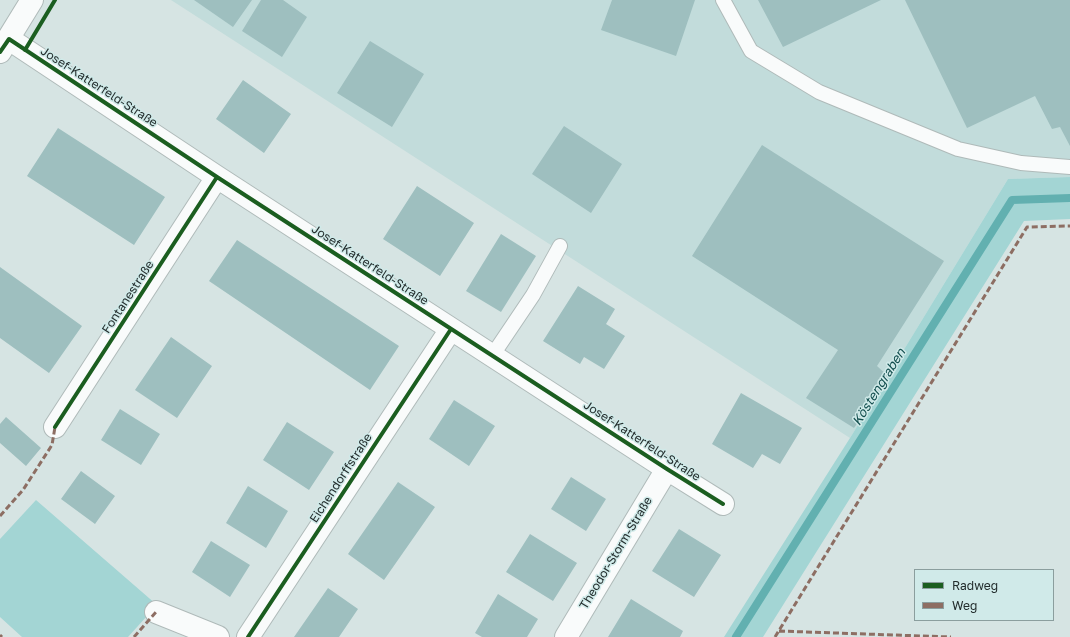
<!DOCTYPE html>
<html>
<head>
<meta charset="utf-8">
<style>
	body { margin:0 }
	#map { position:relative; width:1070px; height:637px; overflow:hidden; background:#d6e4e3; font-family:"Golos Text",sans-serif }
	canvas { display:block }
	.legend { position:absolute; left:914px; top:569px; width:140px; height:52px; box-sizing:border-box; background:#d0eae9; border:1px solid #8b9e9e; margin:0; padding:5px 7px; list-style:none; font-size:12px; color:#232d2d }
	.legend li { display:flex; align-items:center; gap:8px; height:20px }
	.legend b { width:20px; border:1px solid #8b9e9e }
</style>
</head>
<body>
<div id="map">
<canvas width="1070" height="637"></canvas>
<ul class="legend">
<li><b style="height:5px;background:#1b5e20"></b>Radweg</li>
<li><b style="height:5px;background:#8d6e63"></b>Weg</li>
</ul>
</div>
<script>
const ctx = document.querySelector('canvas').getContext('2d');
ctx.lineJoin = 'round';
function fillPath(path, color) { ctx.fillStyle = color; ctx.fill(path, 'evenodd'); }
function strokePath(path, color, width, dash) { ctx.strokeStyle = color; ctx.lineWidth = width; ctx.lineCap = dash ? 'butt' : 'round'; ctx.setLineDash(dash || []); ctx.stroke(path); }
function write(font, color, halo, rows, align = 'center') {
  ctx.font = font + ' "Golos Text",sans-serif'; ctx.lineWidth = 3; ctx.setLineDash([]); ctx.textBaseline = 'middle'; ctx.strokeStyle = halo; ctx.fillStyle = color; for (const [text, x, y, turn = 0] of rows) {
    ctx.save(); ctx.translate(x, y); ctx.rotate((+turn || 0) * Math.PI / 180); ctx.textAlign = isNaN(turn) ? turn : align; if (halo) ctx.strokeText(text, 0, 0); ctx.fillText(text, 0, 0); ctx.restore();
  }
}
const built = new Path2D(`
	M171,0h899v177l-62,2 -158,259z`);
const green = new Path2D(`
	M1070,177v42l-46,2 -261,416h-39l126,-199 158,-259z
	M36,500l121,105 -29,32h-106l-22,-20v-78z`);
const stream = new Path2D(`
	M736,637l276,-437 58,-2`);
const building = new Path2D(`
	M194,0h58l-19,27z
	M261,0h22l24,17 -25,40 -40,-26z
	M612,0h83l-19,56 -75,-26z
	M758,0h123l-98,47z
	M905,0h165v146l-10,-19 -8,2 -17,-33 -68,32z
	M370,41l54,33 -32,53 -55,-34z
	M243,80l48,34 -27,39 -48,-34z
	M564,126l58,38 -31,49 -59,-39z
	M58,128l107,69 -31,48 -107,-69z
	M762,145l182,116 -67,105 12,11 -35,51 -48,-30 32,-48 -146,-94z
	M417,186l57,37 -34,53 -57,-37z
	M501,234l35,22 -35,56 -35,-21z
	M237,240l162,106 -29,44 -161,-109z
	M0,267l82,59 -33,47 -49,-35z
	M578,286l37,23 -9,15 19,12 -21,33 -20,-12 -4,7 -37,-23z
	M171,337l41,29 -35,52 -42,-28z
	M741,393l61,35 -22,36 -18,-10 -9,14 -41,-24z
	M454,400l41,26 -26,40 -40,-27z
	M120,409l40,25 -19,31 -40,-25z
	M6,417l35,31 -15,18 -26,-23v-19z
	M287,422l47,30 -25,38 -46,-30z
	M81,471l34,25 -20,28 -34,-25z
	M571,477l35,22 -20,32 -35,-22z
	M398,482l37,25 -51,73 -36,-26z
	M248,486l40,25 -22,37 -40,-25z
	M679,529l42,26 -27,42 -42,-26z
	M530,534l47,29 -24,38 -47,-29z
	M211,541l39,24 -20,32 -38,-25z
	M328,588l30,21 -19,28h-45z
	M498,594l40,25 -11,18h-45l-7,-4z
	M631,599l52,32 -3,6h-72z`);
const service = new Path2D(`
	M723,0l28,51 68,41 139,57 63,14 49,4
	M492,356l41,-61 27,-49`);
const minor = new Path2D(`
	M9,39l208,138 450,292 56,35
	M55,427l162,-250
	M156,612l62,25
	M248,637l203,-308
	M566,637l101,-168`);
const tertiary = new Path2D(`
	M0,52l32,-52`);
const quiet = new Path2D(`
	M0,516l23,-26 29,-45 3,-18
	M779,631l172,6
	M0,635l2,2
	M134,637l22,-25
	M775,637l252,-410 43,-1`);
const cycleway = new Path2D(`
	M25,50l30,-50
	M0,52l9,-13 208,138 450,292 56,35
	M55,427l162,-250
	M248,637l203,-308`);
const streetNames = [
	["Josef-Katterfeld-Straße",99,87,33],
	["Josef-Katterfeld-Straße",370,265,33],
	["Fontanestraße",128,297,-57],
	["Josef-Katterfeld-Straße",642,441,33],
	["Eichendorffstraße",341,478,-57],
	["Theodor-Storm-Straße",616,553,-59]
];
const waterNames = [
	["Köstengraben",879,387,-58]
];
fillPath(built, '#c2dcdb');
fillPath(green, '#a3d5d4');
strokePath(stream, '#62b0b0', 8);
fillPath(building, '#9ebfbf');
strokePath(service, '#afbab9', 16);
strokePath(minor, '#afbab9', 24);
strokePath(tertiary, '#afbab9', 24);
strokePath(service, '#f9fbfb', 14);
strokePath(minor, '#f9fbfb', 22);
strokePath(tertiary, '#f9fbfb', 22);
strokePath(quiet, '#8d6e63', 3, [6, 3]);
strokePath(cycleway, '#1b5e20', 4);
write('12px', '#232d2d', '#d0eae9', streetNames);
write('italic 13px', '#124e4e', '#d0eae9', waterNames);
</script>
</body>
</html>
